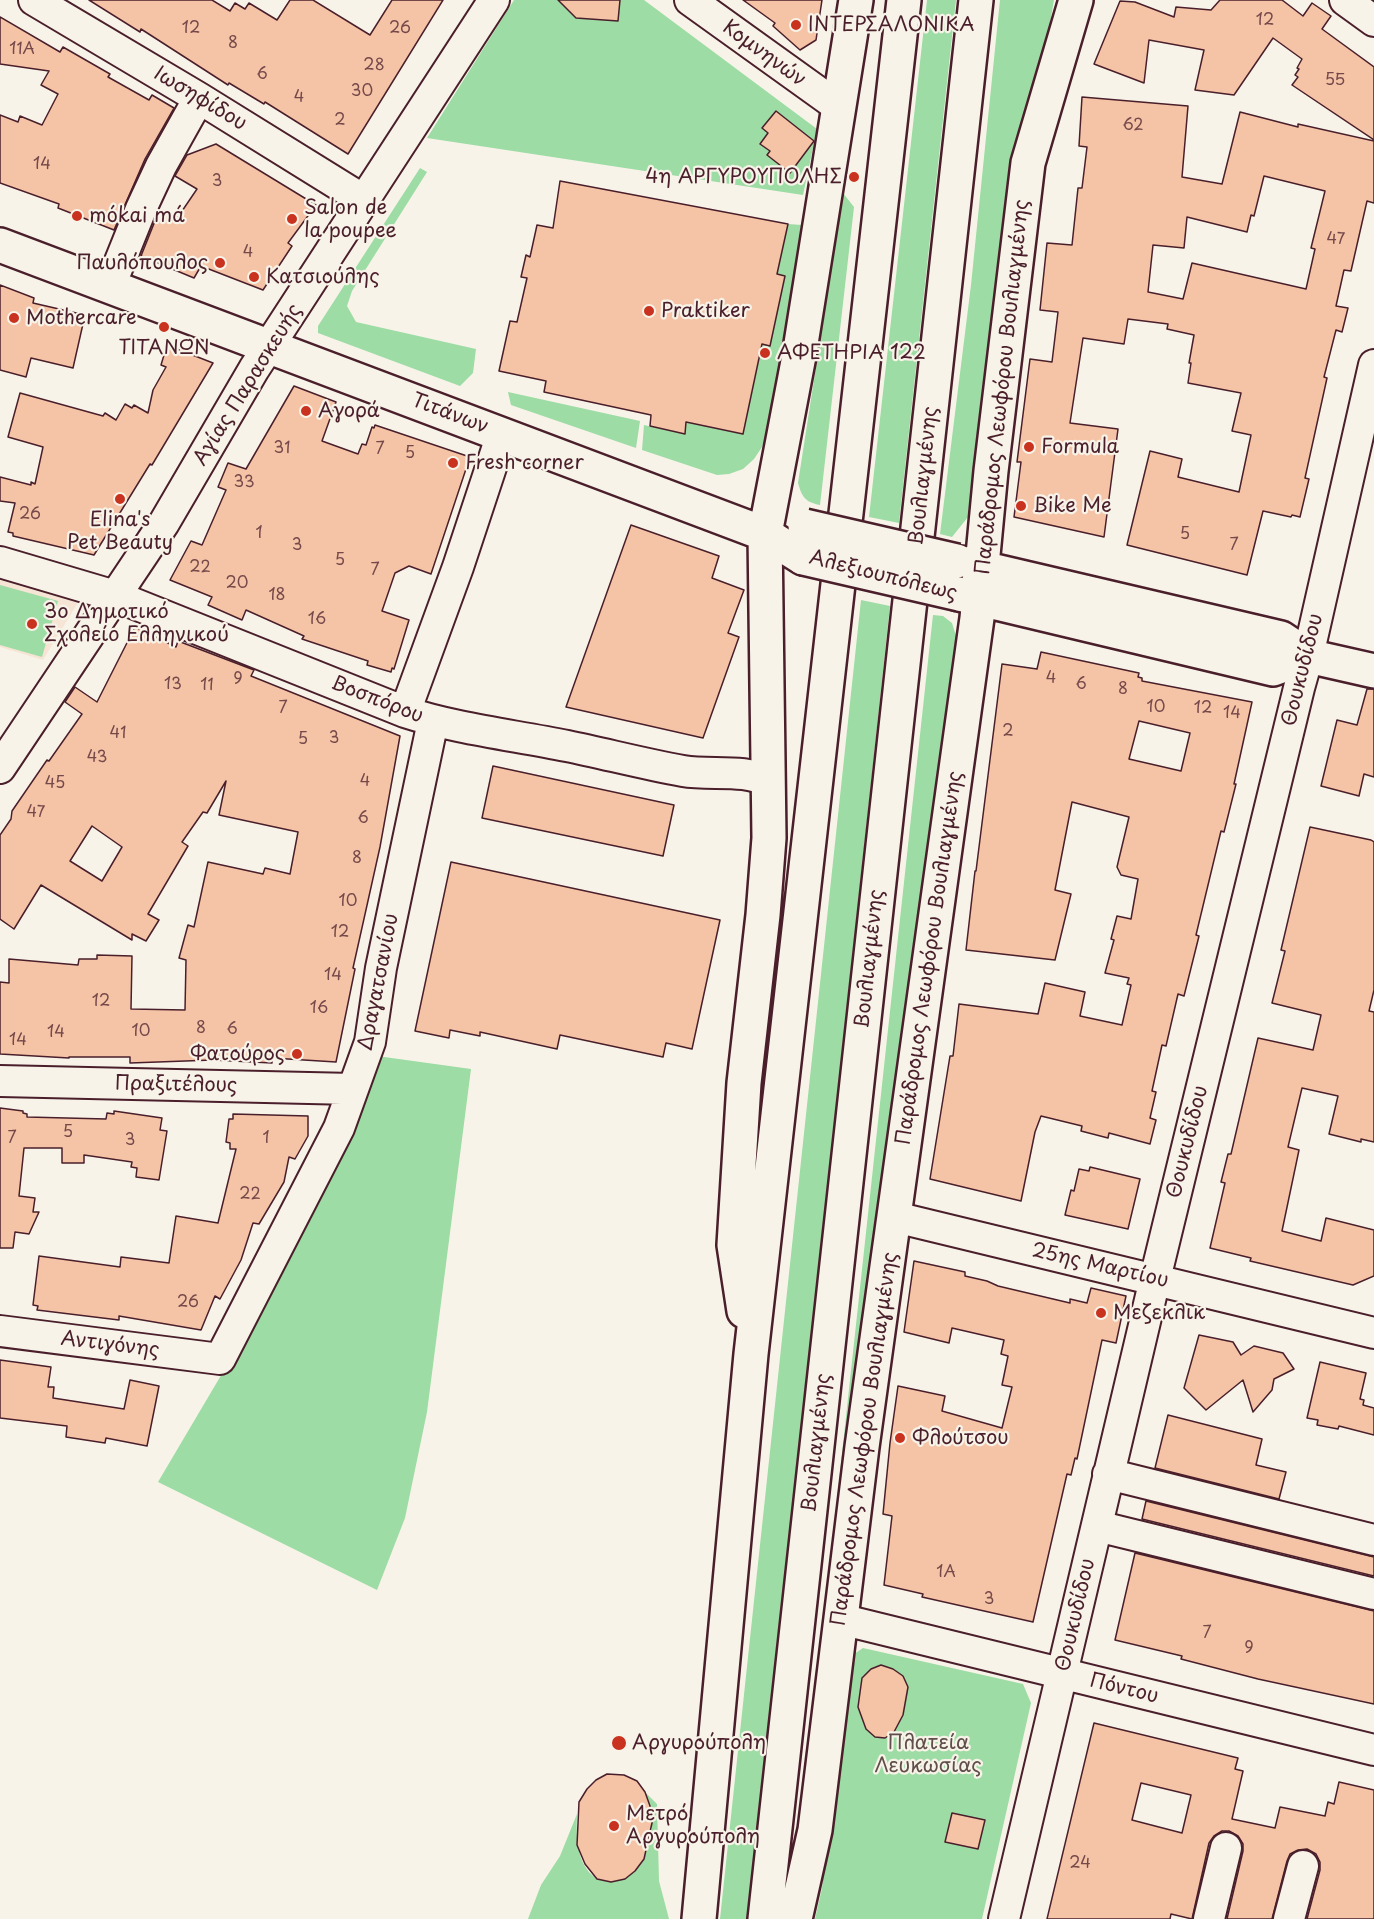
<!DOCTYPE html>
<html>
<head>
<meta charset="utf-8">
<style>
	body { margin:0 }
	canvas { display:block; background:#f7f3e8 }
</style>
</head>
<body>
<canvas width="1374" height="1919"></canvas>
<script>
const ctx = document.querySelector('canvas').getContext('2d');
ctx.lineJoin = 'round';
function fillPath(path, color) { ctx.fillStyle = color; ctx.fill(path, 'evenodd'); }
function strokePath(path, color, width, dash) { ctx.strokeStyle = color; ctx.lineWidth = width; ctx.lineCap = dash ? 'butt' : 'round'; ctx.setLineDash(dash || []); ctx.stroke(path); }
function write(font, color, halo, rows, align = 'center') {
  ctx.font = font + ' "Playpen Sans",sans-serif'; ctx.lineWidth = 4.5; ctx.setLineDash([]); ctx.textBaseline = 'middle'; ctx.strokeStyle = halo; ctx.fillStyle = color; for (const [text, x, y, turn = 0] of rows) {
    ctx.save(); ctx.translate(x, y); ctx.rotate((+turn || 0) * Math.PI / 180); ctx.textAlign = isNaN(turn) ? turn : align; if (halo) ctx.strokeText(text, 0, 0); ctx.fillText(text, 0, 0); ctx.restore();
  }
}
const built = new Path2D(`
	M0,578l79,23 -36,59 -43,-13z`);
const green = new Path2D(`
	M514,0h130l173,129 -14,66 -376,-57z
	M927,0h29l-57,523 -30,-6z
	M1000,0h54l-8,46 -33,102 -45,369 -16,20 -12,-3 31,-249z
	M420,168l7,4 -75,119 -5,15 9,16 120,27 -3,24 -13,13 -142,-53v-7z
	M843,193l11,14 -34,298c-15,-3 -18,-8 -22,-22z
	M788,224l14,1 -32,200 -8,22 -8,12 -11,10 -14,5 -12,1 -75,-25 2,-25 40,9 2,-12 57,12 19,-90 8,1 15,-69 -8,-2z
	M508,392l132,29 -4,27 -125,-43z
	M0,585l58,16 -16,56 -42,-12z
	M861,600l29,6 -141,1313h-29z
	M933,615l10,1 9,7 5,16v16l-86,649 -40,251z
	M377,1056l94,13 -44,343 -22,106 -28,72 -219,-108 65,-110 144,-275z
	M863,1648l160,36 8,19 -49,216h-167l7,-31 26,-225 6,-9z
	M645,1792l12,12 2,77 10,38h-141l13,-34 19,-29 17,-42c-1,21 -1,51 19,64 4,3 14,4 18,3 26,-4 37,-33 38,-57 0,-10 -5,-22 -7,-32z`);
const building = new Path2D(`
	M89,0h123l18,11 5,-8 10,6 4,-6 28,17 13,-20h23l57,35 22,-35h51l-95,154 -83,-52 -1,2 -35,-21 -1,2 -87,-56 -1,3z
	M558,0h62l-2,21 -42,-3z
	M743,0h79l-6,40 -16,10 -27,-24 2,-3z
	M1220,0h62l21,16 9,-13 19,13 -9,13 52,38v73l-82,-55 6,-8 -3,-2 4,-6 -2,-1 5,-9 -29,-21 -39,57 -39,-5 9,-40 -55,-10 -5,43 -50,-19 26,-63 15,1 39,15 2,-10 35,3z
	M0,17l60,35 3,-5 47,27 -2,3 41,23 3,-5 22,13 -29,51 -31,71 -56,-22 1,-4 -59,-21v-68l18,7 2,-6 22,9 16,-31 -17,-9 8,-14 -49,-7z
	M1082,97l106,9 -6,71 40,7 18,-72 58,15v-3l76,17v62l-7,-2 -16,70 -7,-1 -8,36 12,2 -6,24 -6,-2 -12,47 3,1 -22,100 4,1 -9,38 -8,-2 -1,2 -28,-6 -16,64 -120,-30 23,-94 32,8 -4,18 61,15 12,-57 -19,-4 9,-38 -53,-10 3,-20h-2l5,-28 -27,-6 1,-5 -40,-5 -4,25 -41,-6 -13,85 48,6 -14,108 -90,-20 7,-55h-4l13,-103 22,3 6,-50 -18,-2 7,-67 25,2 6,-57h4l5,-41 -8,-1zM1264,176l61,15 -14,57 4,1 -9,40 -114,-26 -9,36 -35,-7 5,-47 31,3 3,-31 60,15 4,-17 3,1z
	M776,111l38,30 -24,32 -23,-18 3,-4 -10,-7 8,-11 -6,-5z
	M216,144l100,61 -28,38 4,3 -29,44 -62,-24 -7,12 -53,-22 18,-45 19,6 19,-28 -22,-13 12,-21z
	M560,181l228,43 -11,50 8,2 -15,70 -8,-2 -19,90 -57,-12 -1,12 -35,-8 1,-11 -107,-23 2,-11 -47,-10 11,-50 7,1 10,-44 -6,-1 5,-22 4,2 7,-32 16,3z
	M0,285l34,13 -1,5 52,12 -12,53 -42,-10 -5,19 -26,-7z
	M167,345l46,18 -61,102 -2,-1 -56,91 -81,-19v-3l-5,-1 7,-29 -15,-2v-24l31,8v-3l4,2 8,-37 -35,-10 12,-44 83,23 2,-3 11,7 9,-16 7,4 2,-3 14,8 5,-23 13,-23 -5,-2z
	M294,386l42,16 -14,39 36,13 4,-10 4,1 6,-18 2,1 1,-3 95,32 -39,117 -22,-8 -14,7 -13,38 27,9 -15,49 -2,-1 -1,4 -24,-7 1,-4 -66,-22 2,-3 -58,-26 -4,10 -34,-15 4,-8 -42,-17 21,-39 11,4 24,-55 -8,-3 10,-24 18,6z
	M631,525l88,31 -7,22 32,12 -16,43 11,4 -36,101 -137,-31z
	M135,627l41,20 2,-6 76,29 -3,6 149,60 -20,111 -27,121 2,1 -19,93 -64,-4v5l-59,-3 -83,3v-6h-61v1l-69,-4v-72l9,1v-24l69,6 1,-6h18v-4l35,1 -1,53 54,1 1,-50 -7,-2 9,-33 6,2 14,-65 55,12 2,-6 25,6 8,-42 -79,-17 7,-34 -19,32 -4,-1 -21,30 6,4 -40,68 11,6 -13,21 -14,-7v6l-91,-55 -27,44 -14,-10v-84l11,-16 1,-8 35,-51 2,1 33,-47 -17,-12 10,-15 22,15zM92,826l30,21 -20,34 -32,-20z
	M1041,652l98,21 -1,4 4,1v3l110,21 -18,82h2l-12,48 -3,-1 -25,104 3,1 -15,60 -6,-2 -12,52 -4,-1 -10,46 4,1 -6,26 6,2 -6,24 -41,-11 -1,5 -27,-7 1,-5 -41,-10 -6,16 -14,69 -91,-22 20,-123h3l6,-52 79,10 7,-31 40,9 -5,24 42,9 9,-40 -4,-1 2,-6 -24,-5 9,-33 -3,-1 6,-23 14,3 7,-40 -17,-4 -4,-8 12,-50 -57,-15 -17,88 16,4 -16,66 -89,-10 9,-79h1l26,-207 35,5zM1139,721l51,12 -9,38 -52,-12z
	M1367,689h7v88l-10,-3 -5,22 -38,-10 16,-66 20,5z
	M493,766l181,39 -11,51 -181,-38z
	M1310,827l61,13 3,2v148l-5,21 5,1v130l-13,-3v3l-32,-8 9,-38 -36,-8 -14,59 11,3 -17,81 39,10 5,-23 48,12v46l-21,9 -103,-24 1,-3 -41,-10 15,-65 -4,-1 7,-28h3l27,-116 55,12 8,-35 -49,-12 13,-52 -4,-1z
	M451,862l269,58 -28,129 -26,-6 -3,14 -103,-22 -3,14 -77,-17v4l-30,-6 -1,8 -34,-7z
	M0,1108l23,3v2l4,1v3l79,2 1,-6 7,1v-3l48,7 -2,12 7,1 -8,49 -23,-3 1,-9 -6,-1 1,-5 -48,-7v8h-22v-15h-38l-5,48 16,2 -2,14h6l-10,22 -14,-2 -2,16h-13z
	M233,1114l75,2v20l-13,23 -6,-2 -5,25 -25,42 -6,-1 -12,37 -21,39 -5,-3 -14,34 -82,-14v4l-82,-10 1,-4 -5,-1 6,-49 81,11 1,-10 48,6 7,-47 42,7 18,-74h-6v-6l-4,-1 3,-23h4z
	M1090,1167l50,12 -12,50 -63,-14 6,-25 3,1 5,-22 10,2z
	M914,1261l51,11v4l22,5 11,5 72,17v-4l17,4 4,-15 35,8 -10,47 -14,-3 -25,119 -2,-1 -4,17 -4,-1 -34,148 -111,-25 1,-3 -39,-9 8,-69 -9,-2 7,-71 8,-57 47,10 -3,15 60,17 10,-41 -10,-2 6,-29 -7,-2 3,-14 -52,-12 -3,15 -45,-11z
	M1199,1335l34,7 8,13 13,-9 29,7 11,16 -20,10 -2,11 -19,22 -10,-32 -37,30 -22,-22z
	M0,1360l51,7 -3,20h6l-1,11 71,11 6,-29 29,6 -12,60 -41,-8 -1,5 -39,-6 1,-11 -67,-8z
	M1320,1362l46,11 -6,26 4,1 -1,5 11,3v27l-35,-9 -1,3 -21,-4 1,-5 -11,-2z
	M1168,1415l94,24 -6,26 30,7 -7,27 -124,-31z
	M1146,1501l228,56v19l-232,-57z
	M1135,1553l239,58v93l-116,-25 -77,-20 1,-3 -67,-16z
	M881,1665l12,4 10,7 5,11 -5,28 -9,17 -9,6 -10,-1 -9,-8 -8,-22 4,-29 9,-9z
	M1094,1723l144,35 -3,11 8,2 -11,48 43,9 5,-21 45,9 3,-14 6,2 5,-22 35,8v129h-67l13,-49v-8l-4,-8 -9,-5 -9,1 -8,4 -3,7 -15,58h-45l16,-68v-7l-5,-8 -9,-5h-7l-8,5 -5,7 -17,76 -21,-5 -1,5h-123zM1141,1783l50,12 -9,38 -50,-13z
	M607,1774l17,1 13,6 8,11 5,14 2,17 -8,36 -9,12 -10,8 -14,3 -14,-3 -12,-15 -8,-19 2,-43 8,-13 9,-9z
	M952,1813l33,7 -7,29 -33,-7z`);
const minor = new Path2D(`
	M34,0l165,98 166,103
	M690,0l149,107
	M1345,0l29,21
	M110,286l31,-77 20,-43 38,-68
	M0,562l115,34 290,116c52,17 108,23 162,34 39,8 77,18 116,25 28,5 61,-3 86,11
	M405,712l53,-145 44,-133
	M0,768l164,-245 90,-154 240,-369
	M0,1081l353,8
	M895,1217l479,116
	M0,1331l220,28 119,-231 31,-86 11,-74 52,-247
	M1108,1474l266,66
	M1097,1526l277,68
	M840,1619l534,131
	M1004,1919l151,-640 144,-591 9,-32 66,-291
	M1209,1919l17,-71
	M1289,1919l14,-53`);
const major = new Path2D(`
	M0,245l765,289 38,24
	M961,563l320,75 27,18 66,15
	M959,594l314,75 35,-13
	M744,1311l-10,-66 10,-162 19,-168 6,-77 -4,-304 34,-178 57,-356
	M699,1919l52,-565 153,-1354
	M765,1919l211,-1919
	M795,1919l20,-89 47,-383 115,-829 14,-147 37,-308 48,-163`);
const majorBridge = new Path2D(`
	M805,526l152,35
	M803,558l156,36`);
const markers = [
	[796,25,6,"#c8321e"],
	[854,177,6,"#c8321e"],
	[77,216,6,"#c8321e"],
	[292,219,6,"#c8321e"],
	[220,263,6,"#c8321e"],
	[254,277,6,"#c8321e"],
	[649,311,6,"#c8321e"],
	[14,318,6,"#c8321e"],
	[164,327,6,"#c8321e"],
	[765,353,6,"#c8321e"],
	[306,411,6,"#c8321e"],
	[1029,447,6,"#c8321e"],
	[453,463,6,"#c8321e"],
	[120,499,6,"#c8321e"],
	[1021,506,6,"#c8321e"],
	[32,624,6,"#c8321e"],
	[297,1054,6,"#c8321e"],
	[1101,1313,6,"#c8321e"],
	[900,1438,6,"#c8321e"],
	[619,1743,8,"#c8321e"],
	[614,1826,6,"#c8321e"]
];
const numberNames = [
	["12",1265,21],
	["12",191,29],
	["26",400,29],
	["8",233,44],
	["11Α",22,50],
	["28",374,66],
	["6",262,75],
	["55",1335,81],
	["30",362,92],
	["4",299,98],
	["2",340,121],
	["62",1133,126],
	["14",42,165],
	["3",217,182],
	["47",1336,240],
	["4",248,253],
	["31",282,449],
	["7",380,450],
	["5",410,454],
	["33",244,483],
	["26",30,515],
	["1",259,534],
	["5",1185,535],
	["3",297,546],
	["7",1234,546],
	["5",340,561],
	["22",200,568],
	["7",375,571],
	["20",237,584],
	["18",277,596],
	["16",317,620],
	["4",1051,679],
	["9",238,680],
	["13",173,685],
	["6",1081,685],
	["11",207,686],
	["8",1123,690],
	["10",1156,708],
	["7",283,709],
	["12",1203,709],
	["14",1232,714],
	["2",1008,732],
	["41",118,734],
	["3",334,739],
	["5",303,740],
	["43",97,758],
	["4",365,782],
	["45",55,784],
	["47",36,813],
	["6",363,819],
	["8",357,859],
	["10",348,902],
	["12",340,933],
	["14",333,976],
	["12",101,1002],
	["16",319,1009],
	["8",201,1029],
	["6",232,1030],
	["10",141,1032],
	["14",56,1033],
	["14",18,1041],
	["5",68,1133],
	["7",12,1139],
	["1",266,1139],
	["3",130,1141],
	["22",250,1195],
	["26",188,1303],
	["1Α",946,1573],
	["3",989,1600],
	["7",1207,1634],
	["9",1249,1649],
	["24",1080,1864]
];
const poiNames = [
	["ΙΝΤΕΡΣΑΛΟΝΙΚΑ",808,25],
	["4η ΑΡΓΥΡΟΥΠΟΛΗΣ",842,177,"right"],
	["Salon de",304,208],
	["la poupee",304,231],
	["mókai má",89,216],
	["Παυλόπουλος",208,263,"right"],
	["Κατσιούλης",266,277],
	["Praktiker",661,311],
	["Mothercare",26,318],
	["ΤΙΤΑΝΩΝ",164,348,"center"],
	["ΑΦΕΤΗΡΙΑ 122",777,353],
	["Αγορά",318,411],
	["Formula",1041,447],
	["Fresh corner",465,463],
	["Bike Me",1033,506],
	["Elina's",120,520,"center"],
	["Pet Beauty",120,543,"center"],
	["3ο Δημοτικό",44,612],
	["Σχολείο Ελληνικού",44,635],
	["Φατούρος",285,1054,"right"],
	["Μεζεκλικ",1113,1313],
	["Φλούτσου",912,1438],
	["Αργυρούπολη",632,1743],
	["Μετρό",626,1814],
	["Αργυρούπολη",626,1837]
];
const streetNames = [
	["Κομνηνών",764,54,36],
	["Ιωσηφίδου",200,99,31],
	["Αγίας Παρασκευής",248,385,-58],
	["Παράδρομος Λεωφόρου Βουλιαγμένης",1003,387,-84],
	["Τιτάνων",450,414,21],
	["Βουλιαγμένης",924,476,-84],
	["Αλεξιουπόλεως",883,576,14],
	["Θουκυδίδου",1303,670,-76],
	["Βοσπόρου",377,700,21],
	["Παράδρομος Λεωφόρου Βουλιαγμένης",930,958,-82],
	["Βουλιαγμένης",870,959,-84],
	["Δραγατσανίου",379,982,-79],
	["Πραξιτέλους",176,1085,1],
	["Θουκυδίδου",1188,1142,-76],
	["25ης Μαρτίου",1100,1266,13],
	["Αντιγόνης",110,1345,7],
	["Παράδρομος Λεωφόρου Βουλιαγμένης",865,1439,-82],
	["Βουλιαγμένης",817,1443,-84],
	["Θουκυδίδου",1076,1615,-77],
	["Πόντου",1124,1689,14]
];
const parkNames = [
	["Πλατεία",928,1743],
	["Λευκωσίας",928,1766]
];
fillPath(built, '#f6e5d4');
fillPath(green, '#9ddca4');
fillPath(building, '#f5c3a5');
strokePath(building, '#4a1f2b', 1.5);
strokePath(minor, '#4a1f2b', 34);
strokePath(major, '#4a1f2b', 38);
strokePath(minor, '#f7f3e8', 30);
strokePath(major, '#f7f3e8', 33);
strokePath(majorBridge, '#4a1f2b', 38, []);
strokePath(majorBridge, '#f7f3e8', 33);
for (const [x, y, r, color] of markers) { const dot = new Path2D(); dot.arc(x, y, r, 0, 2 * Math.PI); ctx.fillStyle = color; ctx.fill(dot); strokePath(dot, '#f7f3e8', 2); }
write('16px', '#75484a', null, numberNames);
write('20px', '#4a1f2b', '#f7f3e8', poiNames, 'left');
write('20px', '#4a1f2b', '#f7f3e8', streetNames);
write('20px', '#5f4e49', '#f7f3e8', parkNames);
</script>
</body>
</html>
